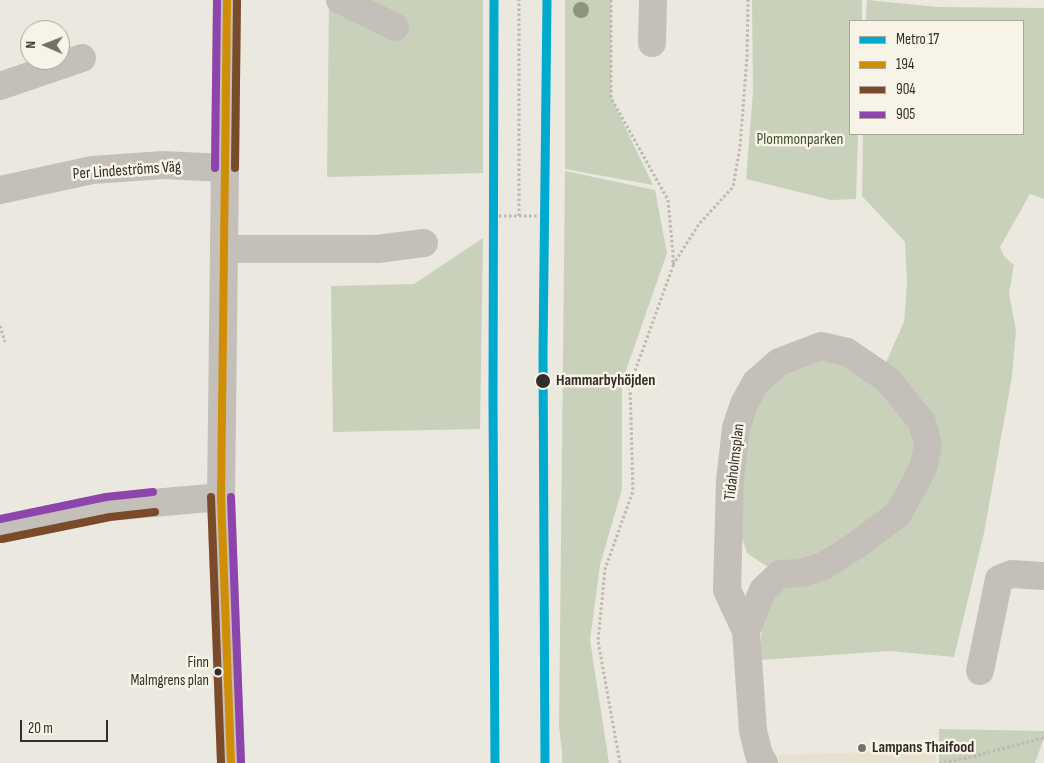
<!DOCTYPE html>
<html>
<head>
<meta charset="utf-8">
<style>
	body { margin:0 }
	#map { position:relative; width:1044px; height:763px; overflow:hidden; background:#ebe8e0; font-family:"Sofia Sans Condensed",sans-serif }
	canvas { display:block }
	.legend { position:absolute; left:849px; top:20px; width:175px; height:115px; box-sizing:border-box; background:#f8f3e7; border:1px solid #aaa49b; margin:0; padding:6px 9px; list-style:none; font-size:15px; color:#342e28 }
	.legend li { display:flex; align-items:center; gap:10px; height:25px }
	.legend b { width:25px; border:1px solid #aaa49b }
	.north { position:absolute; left:20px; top:20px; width:50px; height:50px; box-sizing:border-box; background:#f8f3e7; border:1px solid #aaa49b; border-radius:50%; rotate:271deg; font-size:14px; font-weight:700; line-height:20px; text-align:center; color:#342e28 }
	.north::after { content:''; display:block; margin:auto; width:18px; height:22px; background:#746f68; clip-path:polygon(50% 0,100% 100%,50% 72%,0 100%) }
	.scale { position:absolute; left:20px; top:720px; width:88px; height:22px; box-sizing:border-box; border:2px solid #342e28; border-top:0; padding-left:6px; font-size:15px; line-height:18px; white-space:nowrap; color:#342e28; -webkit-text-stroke:4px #f8f3e7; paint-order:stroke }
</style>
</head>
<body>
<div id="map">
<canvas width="1044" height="763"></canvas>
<ul class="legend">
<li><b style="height:6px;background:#00a9ce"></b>Metro 17</li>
<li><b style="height:6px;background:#d08e08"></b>194</li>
<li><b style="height:6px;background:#7a4b2a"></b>904</li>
<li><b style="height:6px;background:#8e44ad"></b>905</li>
</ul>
<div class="north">N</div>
<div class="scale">20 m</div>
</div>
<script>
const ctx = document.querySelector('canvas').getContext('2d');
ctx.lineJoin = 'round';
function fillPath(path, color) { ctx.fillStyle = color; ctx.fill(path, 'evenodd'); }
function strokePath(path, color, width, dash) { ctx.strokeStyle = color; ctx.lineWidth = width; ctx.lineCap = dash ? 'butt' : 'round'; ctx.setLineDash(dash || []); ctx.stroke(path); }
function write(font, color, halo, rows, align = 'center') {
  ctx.font = font + ' "Sofia Sans Condensed",sans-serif'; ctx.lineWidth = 5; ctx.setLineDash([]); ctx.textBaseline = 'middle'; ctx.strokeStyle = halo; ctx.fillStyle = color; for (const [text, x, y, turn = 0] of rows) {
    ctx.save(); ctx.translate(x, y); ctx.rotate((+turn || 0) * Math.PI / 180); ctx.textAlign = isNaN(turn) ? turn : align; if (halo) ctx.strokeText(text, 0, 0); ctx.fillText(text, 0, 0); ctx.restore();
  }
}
const green = new Path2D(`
	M329,0h154v173l-156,4z
	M565,0h46v98l42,87 -88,-16z
	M752,0h110v21h-12v113h8l-2,65 -25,1 -85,-21 7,-87z
	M867,0l70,7 107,1v191l-14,-5 -30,53 4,9 10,9 -5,28 7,38 -4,45 -28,157 -30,124 -64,-6 -130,9 2,-41 18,-38 51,-10 105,-116 -53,-86 21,-47 3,-38 -2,-42 -43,-46 1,-62h160v-113h-157z
	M565,171l90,19 12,63 -45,129v107l-22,76 -10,75 19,123h-47v-12l-3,-24z
	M483,238l-3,191 -147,3 -2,-146 83,-2z
	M822,352l66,38 29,40 -10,58 -66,60 -48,18h-27l-19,-13 -7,-22 -4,-52 24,-87 24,-19z
	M939,729l105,2v7l-9,25h-96z`);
const plaza = new Path2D(`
	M936,750v13h-157v-8z`);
const path = new Path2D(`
	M611,0v98l57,102 5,54v12l-43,119 3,106 -28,78 -7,72 22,122
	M499,216h20v-216
	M519,216h19
	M673,265l26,-41 34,-37 7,-40 7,-90 1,-57
	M0,326l5,16
	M939,763c36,-5 70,-17 105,-25`);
const minor = new Path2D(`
	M227,0l-6,497 10,266
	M340,0l55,27
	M652,43l1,-43
	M0,86l82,-28
	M0,190l92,-20 71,-5 62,3
	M224,249h153l47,-6
	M0,529l108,-22 113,-10
	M746,631l17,-41 17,-16 21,-1 23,-7 34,-22 40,-30 18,-32 8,-17 4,-20 -6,-23 -34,-42 -41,-28 -26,-6 -42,16 -23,20 -12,22 -8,24 -6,52 -3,110 19,41 7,100 6,24 5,8
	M980,671l19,-92 13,-5 32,2`);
const bus1 = new Path2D(`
	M227,0l-6,497 10,266`);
const bus2 = new Path2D(`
	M235,168l2,-168
	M211,497l10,266
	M2,539l108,-22 45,-5`);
const bus3 = new Path2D(`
	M215,168l2,-168
	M231,497l10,266
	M0,519l106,-22 47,-5`);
const metro1 = new Path2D(`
	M494,0l-1,399 2,364
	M545,763l-2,-410 4,-353`);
const trees = [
	[581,10]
];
const markers = [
	[543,381,8,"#342e28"],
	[218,672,4.5,"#342e28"],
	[862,748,5,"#746f68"]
];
const busNames = [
	["Finn",209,663],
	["Malmgrens plan",209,681]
];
const parkNames = [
	["Plommonparken",800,140]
];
const streetNames = [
	["Per Lindeströms Väg",127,171,-4],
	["Tidaholmsplan",735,462,-83]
];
const stopNames = [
	["Hammarbyhöjden",556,381]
];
const poiNames = [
	["Lampans Thaifood",872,748]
];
fillPath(green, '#c9d1bb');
fillPath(plaza, '#e9e1d0');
strokePath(path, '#bdb8b2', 3, [2.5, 2.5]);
strokePath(minor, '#c4c0b9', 28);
strokePath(bus1, '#d08e08', 8);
strokePath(bus2, '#7a4b2a', 8);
strokePath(bus3, '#8e44ad', 8);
strokePath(metro1, '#00a9ce', 9);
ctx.fillStyle = '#8c957e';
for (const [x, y] of trees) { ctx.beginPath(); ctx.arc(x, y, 8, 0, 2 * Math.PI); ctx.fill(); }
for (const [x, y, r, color] of markers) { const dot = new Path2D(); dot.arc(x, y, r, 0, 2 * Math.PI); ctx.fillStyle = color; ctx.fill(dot); strokePath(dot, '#f8f3e7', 2); }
write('15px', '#342e28', '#f8f3e7', busNames, 'right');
write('16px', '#3f512d', '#f8f3e7', parkNames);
write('16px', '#342e28', '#f8f3e7', streetNames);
write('bold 16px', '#342e28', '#f8f3e7', stopNames, 'left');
write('bold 16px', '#342e28', '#f8f3e7', poiNames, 'left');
</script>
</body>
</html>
